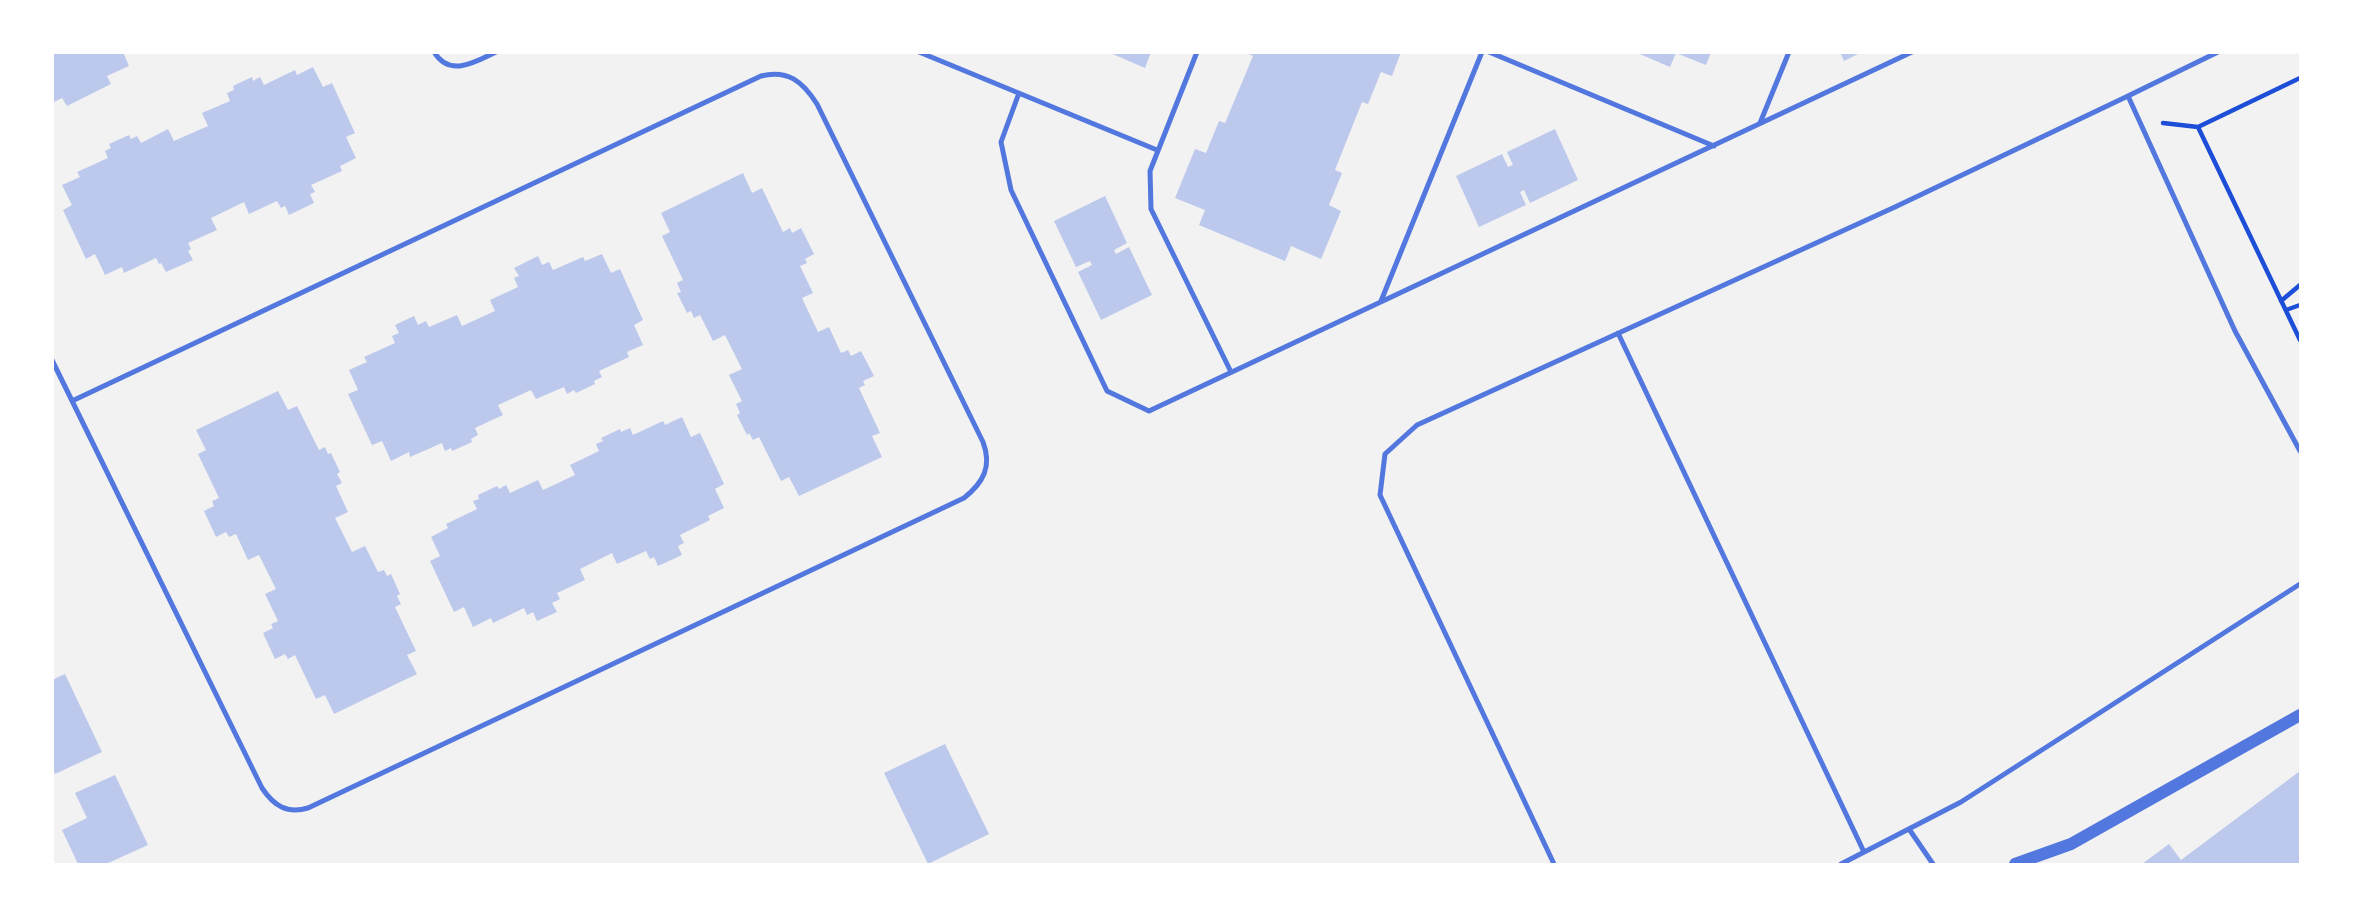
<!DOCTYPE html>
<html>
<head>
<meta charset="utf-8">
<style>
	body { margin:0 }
	#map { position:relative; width:2353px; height:917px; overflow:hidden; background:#f2f2f2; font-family:Karla,sans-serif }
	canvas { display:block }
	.frame { position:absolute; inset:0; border:54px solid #fff; pointer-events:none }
</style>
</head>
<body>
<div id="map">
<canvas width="2353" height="917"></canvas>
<div class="frame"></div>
</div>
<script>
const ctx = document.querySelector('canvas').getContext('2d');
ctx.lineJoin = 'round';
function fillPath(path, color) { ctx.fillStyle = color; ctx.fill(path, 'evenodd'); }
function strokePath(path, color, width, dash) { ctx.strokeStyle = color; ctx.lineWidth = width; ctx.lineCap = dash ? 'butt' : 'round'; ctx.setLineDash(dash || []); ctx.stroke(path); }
const building = new Path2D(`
	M52,52h71l6,14 -22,10 4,8 -44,22 -5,-8 -10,5z
	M1108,52h43l-6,16z
	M1245,52h156l-9,24 -11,-4 -13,32 -6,-2 -27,68 7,3 -13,32 12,6 -20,48 -30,-13 -6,15 -86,-36 6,-15 -30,-12 20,-49 11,4 13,-32 6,2 28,-67z
	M1635,52h76l-5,13 -30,-12 -6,14z
	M1840,52h22l-18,9z
	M313,67l10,20 9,-4 23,50 -9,4 10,21 -16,8 2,5 -31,14 4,7 -5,2 4,9 -25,12 -4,-9 -4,2 -4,-7 -28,13 -5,-12 -33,16 6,12 -29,13 3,6 -3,2 5,9 -27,12 -5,-9 -2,1 -3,-6 -32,15 -2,-6 -17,8 -10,-21 -9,5 -23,-49 9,-5 -10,-20 18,-8 -3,-5 31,-14 -3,-7 6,-3 -2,-4 20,-9 2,4 6,-3 4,7 27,-14 6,12 34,-15 -6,-13 28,-12 -3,-8 7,-3 -1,-4 19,-9 1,4 7,-4 4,8 31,-15 2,5z
	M1555,129l23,51 -48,23 -6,-13 -4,2 6,13 -47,22 -23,-51 46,-22 6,13 5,-2 -6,-13z
	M743,173l9,20 10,-5 21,44 7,-4 2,5 9,-5 13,26 -9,5 2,4 -7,3 13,27 -11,5 16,34 11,-5 12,26 7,-3 3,6 10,-5 13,25 -11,5 2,4 -6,3 21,45 -8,3 10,21 -83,39 -10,-19 -8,4 -22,-44 -6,3 -4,-7 -2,2 -10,-20 3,-2 -4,-9 6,-3 -13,-26 13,-6 -17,-34 -12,6 -13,-26 -6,3 -3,-7 -4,2 -10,-20 4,-1 -4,-9 6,-3 -21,-44 8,-4 -9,-19z
	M1105,196l22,47 -13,7 2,4 13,-7 23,48 -51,25 -23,-48 14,-7 -2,-4 -14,6 -22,-46z
	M602,254l9,19 9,-4 23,51 -9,5 9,20 -16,7 2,5 -30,14 3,6 -8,4 1,3 -19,9 -2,-3 -7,4 -3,-7 -28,12 -5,-9 -33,15 5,10 -28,13 3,7 -7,4 1,3 -20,9 -1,-3 -6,3 -3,-8 -32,14 -1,-5 -18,9 -9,-20 -10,4 -24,-51 10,-4 -9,-20 18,-8 -3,-5 31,-14 -3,-7 7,-3 -4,-8 19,-9 4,9 8,-4 3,6 28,-12 5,11 33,-15 -5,-11 28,-13 -4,-9 5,-2 -5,-8 24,-12 4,9 7,-3 4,8 30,-13 2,4z
	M278,391l10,19 9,-4 22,44 6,-3 3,7 3,-1 9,19 -3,2 5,9 -6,3 12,26 -13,6 17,34 13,-6 13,26 6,-2 3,6 4,-2 9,20 -3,2 4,8 -6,3 21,44 -9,4 10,19 -83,40 -9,-19 -9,4 -21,-44 -7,4 -3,-5 -10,5 -12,-26 10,-5 -2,-4 7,-3 -13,-27 11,-5 -17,-34 -11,5 -12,-26 -7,3 -3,-5 -10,5 -12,-26 10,-5 -2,-5 7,-3 -21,-44 8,-4 -10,-20z
	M682,417l9,20 9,-4 24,51 -9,5 9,19 -16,8 2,4 -30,15 4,8 -6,3 4,9 -24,11 -4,-9 -4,2 -4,-8 -29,13 -5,-11 -32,16 5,11 -28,13 3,6 -8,4 5,9 -20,9 -4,-9 -6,3 -3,-7 -31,15 -2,-5 -18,9 -9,-20 -10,5 -24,-51 10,-5 -9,-19 17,-9 -2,-4 31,-15 -4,-8 6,-2 -1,-4 19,-9 2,3 7,-4 4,8 28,-13 5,10 32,-15 -5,-10 29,-14 -3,-7 7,-3 -2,-3 19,-9 1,3 9,-4 3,7 30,-14 2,4z
	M65,674l37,78 -47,22 -3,-5v-89z
	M945,744l44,90 -61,30 -44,-91z
	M2300,771v93h-158l27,-20 12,16z
	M115,775l33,70 -42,19h-28l-16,-34 25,-12 -12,-25z`);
const path = new Path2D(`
	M2163,123l35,4 102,213
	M2198,127l102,-49
	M2281,301l19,-16
	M2286,310l14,-5`);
const service = new Path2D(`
	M434,52c16,26 41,10 62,0
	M919,52l238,98
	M1197,52l-47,119 1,38 80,163
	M1489,52l225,94
	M2218,52l-90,44 107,235 65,120
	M1019,93l-18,49 10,48 96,201 42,20 763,-359
	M1760,123l29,-71
	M1381,301l101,-249
	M1618,333l246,519
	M52,360c70,143 140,286 210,428 12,18 25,26 46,20l656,-310c20,-16 28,-32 19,-56l-166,-338c-14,-22 -29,-35 -56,-28l-689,325
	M1909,829l24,35
	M1554,864l-174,-369 5,-41 32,-29 478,-218 233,-111
	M1841,864l120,-62 339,-218`);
const tertiary = new Path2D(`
	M2015,864l56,-20 229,-129`);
fillPath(building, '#bdc9ec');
strokePath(path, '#1d4ed8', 4.5);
strokePath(service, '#5277de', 5);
strokePath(tertiary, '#5277de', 12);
</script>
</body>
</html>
